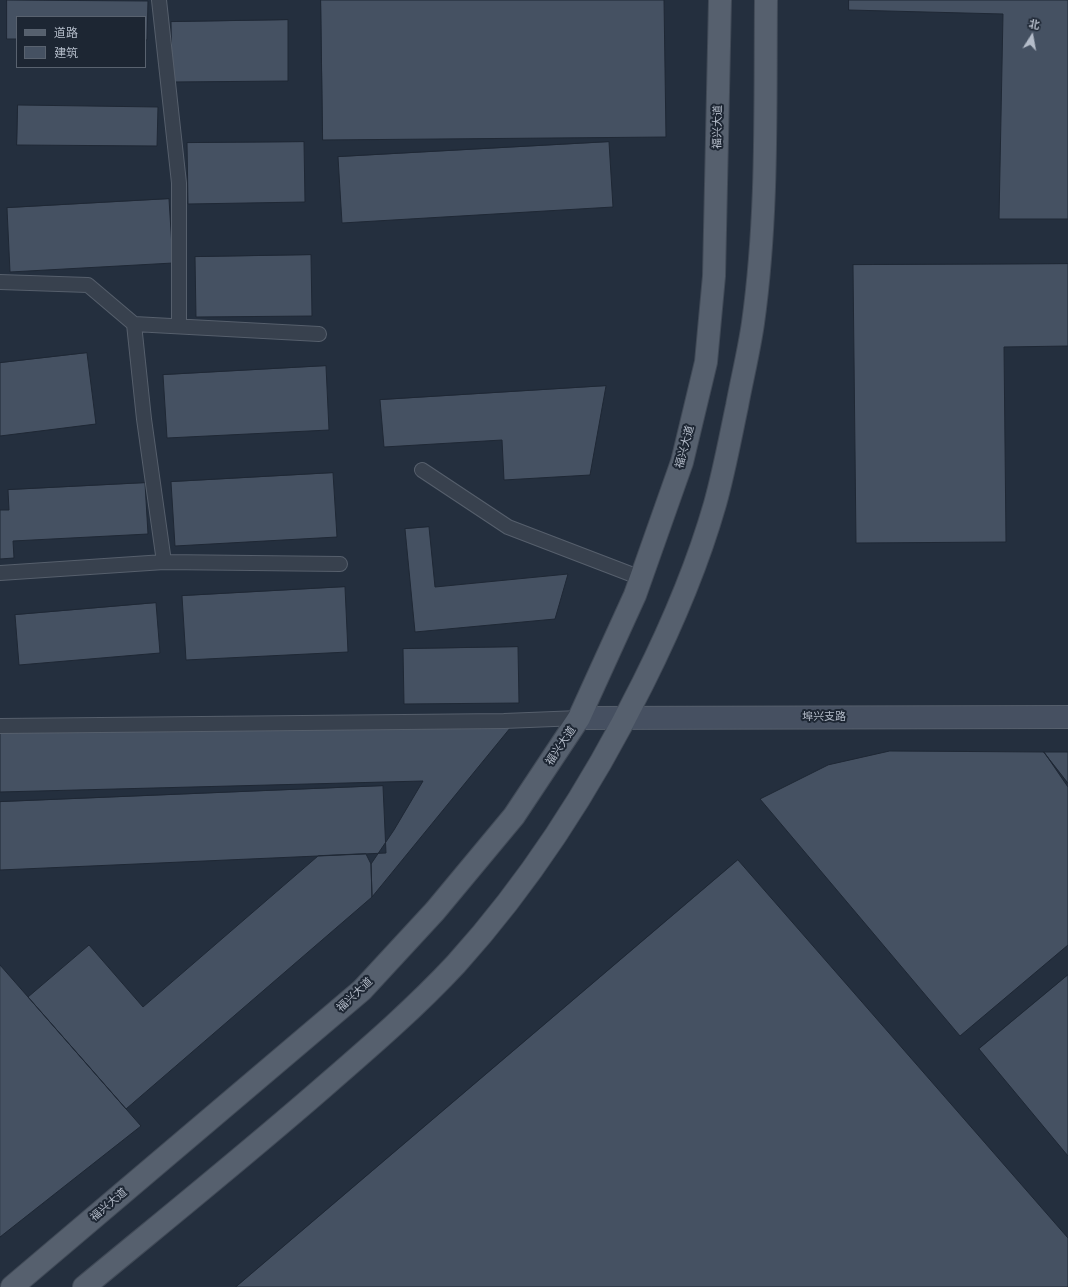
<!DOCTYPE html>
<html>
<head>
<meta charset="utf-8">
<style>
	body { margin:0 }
	#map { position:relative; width:1068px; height:1287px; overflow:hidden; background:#242f3e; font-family:"Space Grotesk","Noto Sans SC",sans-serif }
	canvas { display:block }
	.legend { position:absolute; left:16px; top:16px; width:130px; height:52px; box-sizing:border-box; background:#1d2633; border:1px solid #59626f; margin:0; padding:5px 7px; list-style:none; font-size:12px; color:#b4bcc9 }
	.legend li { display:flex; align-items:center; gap:8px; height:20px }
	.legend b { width:20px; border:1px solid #59626f }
	.north { position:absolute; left:1012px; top:16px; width:40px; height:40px; -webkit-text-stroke:3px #1d2633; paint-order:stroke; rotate:11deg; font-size:11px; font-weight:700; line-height:16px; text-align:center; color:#b4bcc9 }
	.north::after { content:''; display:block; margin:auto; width:14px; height:18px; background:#b4bcc9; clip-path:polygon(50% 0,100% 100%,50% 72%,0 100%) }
</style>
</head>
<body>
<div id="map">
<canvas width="1068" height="1287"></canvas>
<ul class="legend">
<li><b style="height:5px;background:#56606e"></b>道路</li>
<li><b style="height:11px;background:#455162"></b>建筑</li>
</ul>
<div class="north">北</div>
</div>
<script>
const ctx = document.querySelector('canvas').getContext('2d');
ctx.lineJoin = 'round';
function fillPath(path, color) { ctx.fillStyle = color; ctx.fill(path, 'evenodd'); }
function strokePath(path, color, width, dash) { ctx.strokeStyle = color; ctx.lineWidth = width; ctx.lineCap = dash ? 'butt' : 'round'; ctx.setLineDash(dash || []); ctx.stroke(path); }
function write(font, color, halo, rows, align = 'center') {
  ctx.font = font + ' "Space Grotesk","Noto Sans SC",sans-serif'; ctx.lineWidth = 4; ctx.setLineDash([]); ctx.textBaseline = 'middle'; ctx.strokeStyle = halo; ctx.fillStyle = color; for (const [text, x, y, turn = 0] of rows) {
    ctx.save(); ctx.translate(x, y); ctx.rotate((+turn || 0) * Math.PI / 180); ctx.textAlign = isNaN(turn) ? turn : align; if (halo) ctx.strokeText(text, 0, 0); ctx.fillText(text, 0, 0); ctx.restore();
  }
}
const building = new Path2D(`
	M7,0l141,1 -1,39h-2v-23h-128v22h-10z
	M321,0h343l2,137 -343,3z
	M849,0h219v219h-69l4,-205 -154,-4z
	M288,20v61l-116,1 -1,-60z
	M18,105l140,2 -1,39 -140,-1z
	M304,142l1,60 -117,2 -1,-61z
	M609,142l4,65 -271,16 -4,-66z
	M169,199l4,64 -163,9 -3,-64z
	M311,255l1,61 -116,1 -1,-60z
	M1068,264v82l-64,1 2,195 -150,1 -3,-278z
	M87,353l9,71 -96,12v-73z
	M326,366l3,64 -162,8 -4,-63z
	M606,386l-16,89 -86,5 -2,-40 -118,7 -4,-47z
	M333,473l4,64 -162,9 -4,-64z
	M145,483l3,51 -135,7 1,17 -14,1v-49h9l-1,-20z
	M429,527l6,60 133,-13 -13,45 -140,13 -10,-103z
	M345,587l3,65 -162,8 -4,-64z
	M156,603l4,50 -141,12 -4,-50z
	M518,647l1,56 -115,1 -1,-55z
	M511,727l-139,170 -1,-33 23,-34 29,-49 -423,11v-60z
	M890,751l154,1 24,35v158l-108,91 -200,-237 68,-34z
	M1044,752h24v31z
	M383,786l3,67 -386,17v-68z
	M366,854l5,10 1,33 -246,212 -98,-112 61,-52 54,62 175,-151z
	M738,860l330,378v49h-832z
	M0,965l141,161 -141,111z
	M1068,975v181l-89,-107z`);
const lane = new Path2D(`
	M159,0l20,183v143
	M0,282l88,3 46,39 185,10
	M134,324l10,95 20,143
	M422,470l86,57 133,51
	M0,573l164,-11 176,2
	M0,726l504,-5 75,-3`);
const secondary = new Path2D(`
	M579,718l489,-1`);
const primary = new Path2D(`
	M12,1287l350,-297 73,-79 79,-95 65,-98 56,-123 47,-133 24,-100 8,-86 6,-276
	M84,1287c81,-67 163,-133 242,-202 45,-39 90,-78 130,-121 76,-84 137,-180 187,-281 29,-58 54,-116 72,-179 9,-32 15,-65 22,-98 5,-27 12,-55 16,-83 15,-107 12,-215 13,-323`);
const streetNames = [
	["福兴大道",718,127,-89],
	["福兴大道",685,447,-75],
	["埠兴支路",824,717],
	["福兴大道",561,746,-56],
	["福兴大道",355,995,-43],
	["福兴大道",109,1205,-40]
];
fillPath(building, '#455162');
strokePath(building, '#1f2835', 1);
strokePath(lane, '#565f6c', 16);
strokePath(secondary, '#565f6c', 24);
strokePath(primary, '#414a57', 24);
strokePath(lane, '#38414e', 14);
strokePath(secondary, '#465061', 22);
strokePath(primary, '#56606e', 22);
write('11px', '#b4bcc9', '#1d2633', streetNames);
</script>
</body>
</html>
